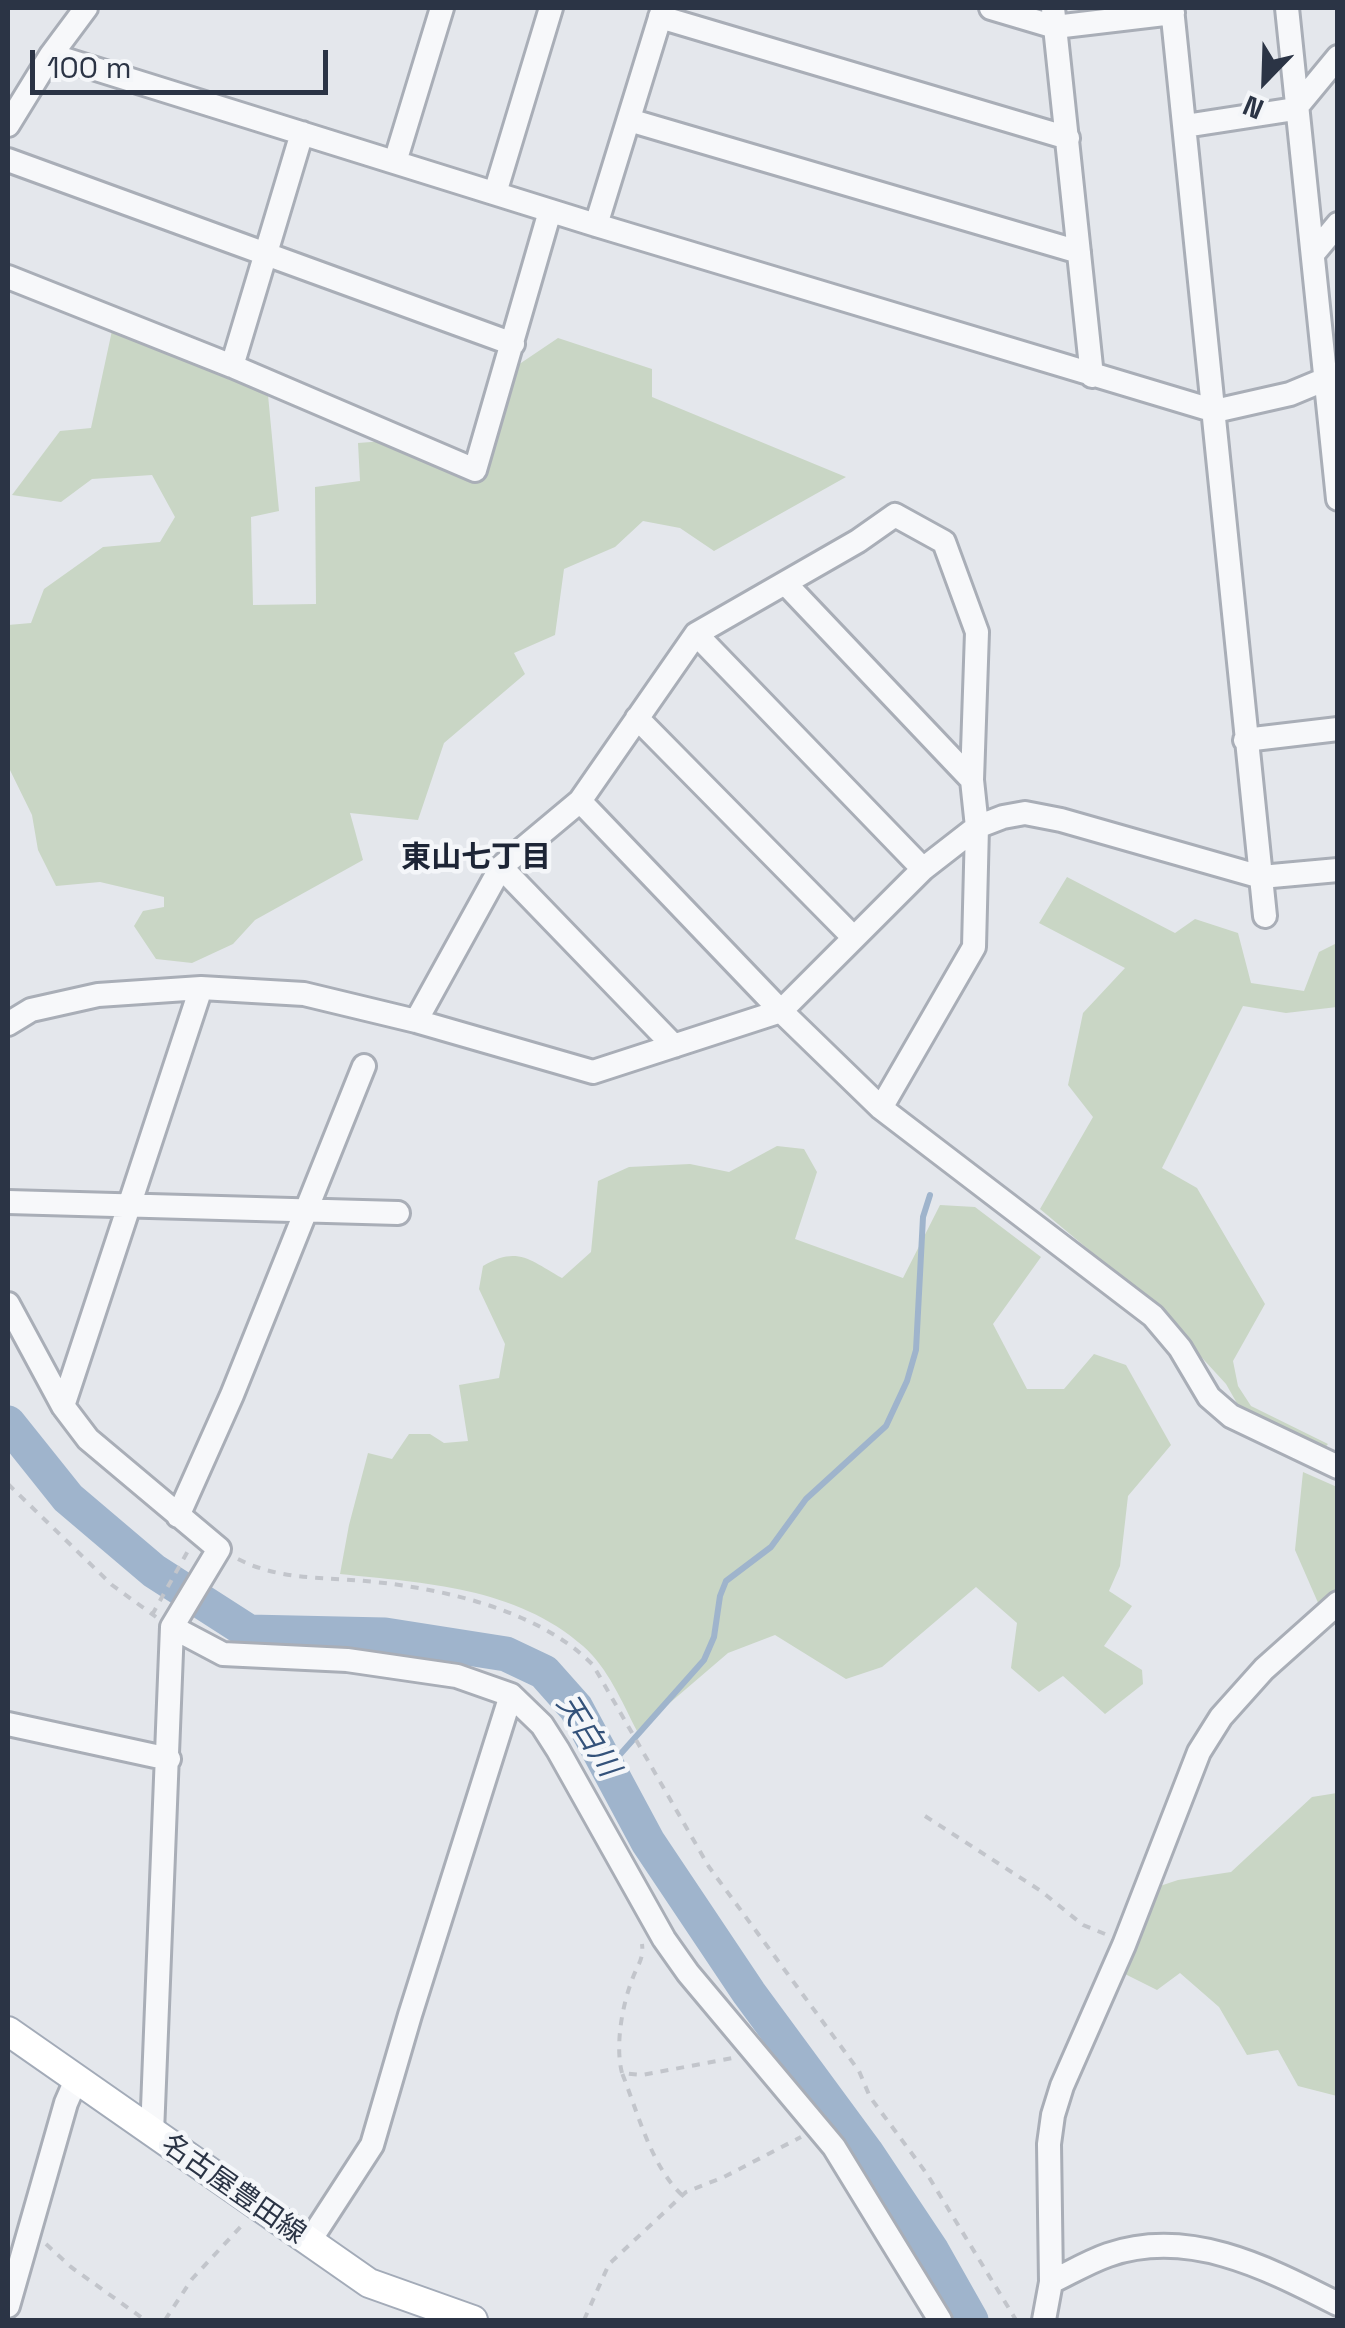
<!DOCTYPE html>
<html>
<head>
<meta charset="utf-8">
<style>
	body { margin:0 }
	#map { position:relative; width:1345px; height:2328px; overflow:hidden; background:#e4e7ec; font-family:"Space Grotesk",sans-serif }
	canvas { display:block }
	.frame { position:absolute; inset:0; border:10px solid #2b3445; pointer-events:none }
	.north { position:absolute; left:1215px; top:30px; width:100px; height:100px; -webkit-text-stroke:8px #f4f6f9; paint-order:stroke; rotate:203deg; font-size:28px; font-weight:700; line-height:40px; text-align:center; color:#2b3445 }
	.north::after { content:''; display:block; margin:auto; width:35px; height:45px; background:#2b3445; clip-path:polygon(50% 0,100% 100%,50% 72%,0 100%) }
	.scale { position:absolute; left:30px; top:50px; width:298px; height:45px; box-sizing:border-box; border:5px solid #2b3445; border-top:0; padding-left:12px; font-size:30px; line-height:35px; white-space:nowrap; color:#2b3445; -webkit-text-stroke:8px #f4f6f9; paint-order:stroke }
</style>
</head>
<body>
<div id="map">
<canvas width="1345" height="2328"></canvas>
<div class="frame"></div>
<div class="north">N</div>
<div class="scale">100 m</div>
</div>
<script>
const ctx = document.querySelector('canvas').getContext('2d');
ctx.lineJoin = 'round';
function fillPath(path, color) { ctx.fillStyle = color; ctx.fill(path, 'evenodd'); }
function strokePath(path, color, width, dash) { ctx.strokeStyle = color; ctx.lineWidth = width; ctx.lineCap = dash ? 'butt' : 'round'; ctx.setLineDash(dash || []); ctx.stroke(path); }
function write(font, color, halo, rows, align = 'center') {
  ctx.font = font + ' "Space Grotesk","Noto Sans JP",sans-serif'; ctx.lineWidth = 9; ctx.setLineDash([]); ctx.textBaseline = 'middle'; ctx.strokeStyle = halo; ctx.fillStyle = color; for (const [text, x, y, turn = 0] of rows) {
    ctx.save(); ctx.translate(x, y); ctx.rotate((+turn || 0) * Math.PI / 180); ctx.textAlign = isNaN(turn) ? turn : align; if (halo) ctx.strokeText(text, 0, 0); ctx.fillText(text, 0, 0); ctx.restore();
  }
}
const green = new Path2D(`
	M113,326l155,69 11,116 -28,6 2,88 63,-1 -1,-117 45,-6 -2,-38 26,-2 96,38 35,-112 43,-29 94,31v28l194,80 -132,74 -34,-23 -37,-7 -28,26 -51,22 -9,66 -41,18 11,21 -81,69 -26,77 -68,-7 13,47 -108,60 -22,24 -41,19 -36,-4 -22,-33 9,-15 21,-4v-10l-64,-15 -44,4 -18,-36 -6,-35 -24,-49v-141l23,-2 13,-34 59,-42 57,-5 15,-25 -23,-42 -60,4 -31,23 -49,-7 48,-64 31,-3z
	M1067,877l108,56 20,-14 43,14 13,50 53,8 15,-39 18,-9v64l-51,6 -43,-7 -81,162 35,20 68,116 -32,57 5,25 13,20 77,38 -5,6 -81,-38 -16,-28 -77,-84 -109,-91 53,-92 -25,-32 15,-72 42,-45 -86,-45z
	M777,1146l27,3 13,23 -22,67 108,39 37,-73 35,2 66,50 -48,67 34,65h37l30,-35 32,11 45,80 -43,51 -8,70 -11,25 23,15 -28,40 38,24 1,14 -38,30 -42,-38 -24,16 -28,-24 6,-45 -41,-36 -94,80 -36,12 -71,-44 -47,18 -91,78c-15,-29 -29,-63 -54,-85 -67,-59 -159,-63 -243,-72l9,-49 19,-72 24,6 17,-25h21l14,9 24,-2 -9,-56 40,-7 6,-34 -26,-55 4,-23c35,-21 48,-5 79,12l29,-26 7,-71 31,-14 61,-3 39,8z
	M1303,1472l34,15v101l-18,17 -24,-55z
	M1337,1793v303l-39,-10 -20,-36 -31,5 -28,-48 -39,-34 -23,17 -36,-18 39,-86 18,-6 53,-8 81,-75z`);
const stream = new Path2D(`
	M608,1768l96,-108 10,-23 6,-41 6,-15 45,-34 35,-48 80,-73 21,-45 9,-31 7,-133 7,-22`);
const river = new Path2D(`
	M8,1423l60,75 86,73 95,61 136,3 121,19 38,18 32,36 72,134 101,151 117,159 66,99 39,69`);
const path = new Path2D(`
	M8,1484l104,101 44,32
	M238,1559c37,19 73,18 113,21 79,5 185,27 242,85l116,202 150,204 11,26 57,77 89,146
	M152,1615l37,-66
	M925,1816l116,75 42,34 22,9
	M622,2073c-7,-27 0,-67 10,-93 5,-15 12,-20 10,-36
	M682,2195c-31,-29 -44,-82 -60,-122l20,2 91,-17
	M46,2244l25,23 74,53
	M165,2320l27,-41 53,-57
	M584,2320l25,-56 77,-72 38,-15 77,-40`);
const minor = new Path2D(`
	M991,8l64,19 118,-14
	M1053,8l39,368
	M1172,8l93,908
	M1287,8l51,491
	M660,17l408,121
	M51,55l545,170 619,186 75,-17 48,-20
	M629,120l450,132
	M8,125l43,-70 35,-47
	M1185,126l110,-17 43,-52
	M8,160l505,184
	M395,162l47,-154
	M495,193l56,-185
	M596,225l67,-217
	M1313,254l25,-30
	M8,277l224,89 243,104 75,-259
	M232,366l70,-233
	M785,583l187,197
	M696,634l227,235
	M637,718l216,219
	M1245,740l93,-11
	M580,801l201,210 100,97 272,208 27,32 29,49 22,19 107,51
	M501,867l173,179
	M416,1021l85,-154 79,-66 116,-167 162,-93 37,-26 49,27 33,90 -5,148 5,47 -3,120 -93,161
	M8,1024l23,-14 67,-15 103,-7 103,6 112,27 177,51 188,-61 142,-142 54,-42 26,-10 22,-4 36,7 200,57 77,-7
	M8,1202l390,11
	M8,1304l55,102 25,33 131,110 -47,78 -20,506
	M63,1406l138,-418
	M178,1516l54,-121 132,-329
	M172,1627l51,27 124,6 110,16 54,19 31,30 16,25 106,189 24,34 146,174 106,173
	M8,1724l161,35
	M309,2242l63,-97 38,-130 101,-320
	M1051,2282c19,-9 37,-20 57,-27 81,-28 159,13 230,49
	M8,2306l58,-203 10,-23
	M1044,2320l7,-38 -2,-138 4,-29 9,-29 62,-141 75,-193 22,-35 43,-48 74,-66`);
const major = new Path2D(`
	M8,2031l361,252 104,37`);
const streetNames = [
	["名古屋豊田線",233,2190,35]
];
const neighbourhoodNames = [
	["東山七丁目",476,859]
];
const waterNames = [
	["天白川",587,1736,58]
];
fillPath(green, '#c9d6c5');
strokePath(stream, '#9fb4cc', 6);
strokePath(river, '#9fb4cc', 35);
strokePath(minor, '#a9aeb7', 28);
strokePath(major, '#a3abb8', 32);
strokePath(path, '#c2c5cb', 4, [8, 8]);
strokePath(minor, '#f7f8fa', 22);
strokePath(major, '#fff', 28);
write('28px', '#2b3445', '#f4f6f9', streetNames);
write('bold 30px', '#1d2536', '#f4f6f9', neighbourhoodNames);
write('italic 30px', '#34527a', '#f4f6f9', waterNames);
</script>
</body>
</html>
